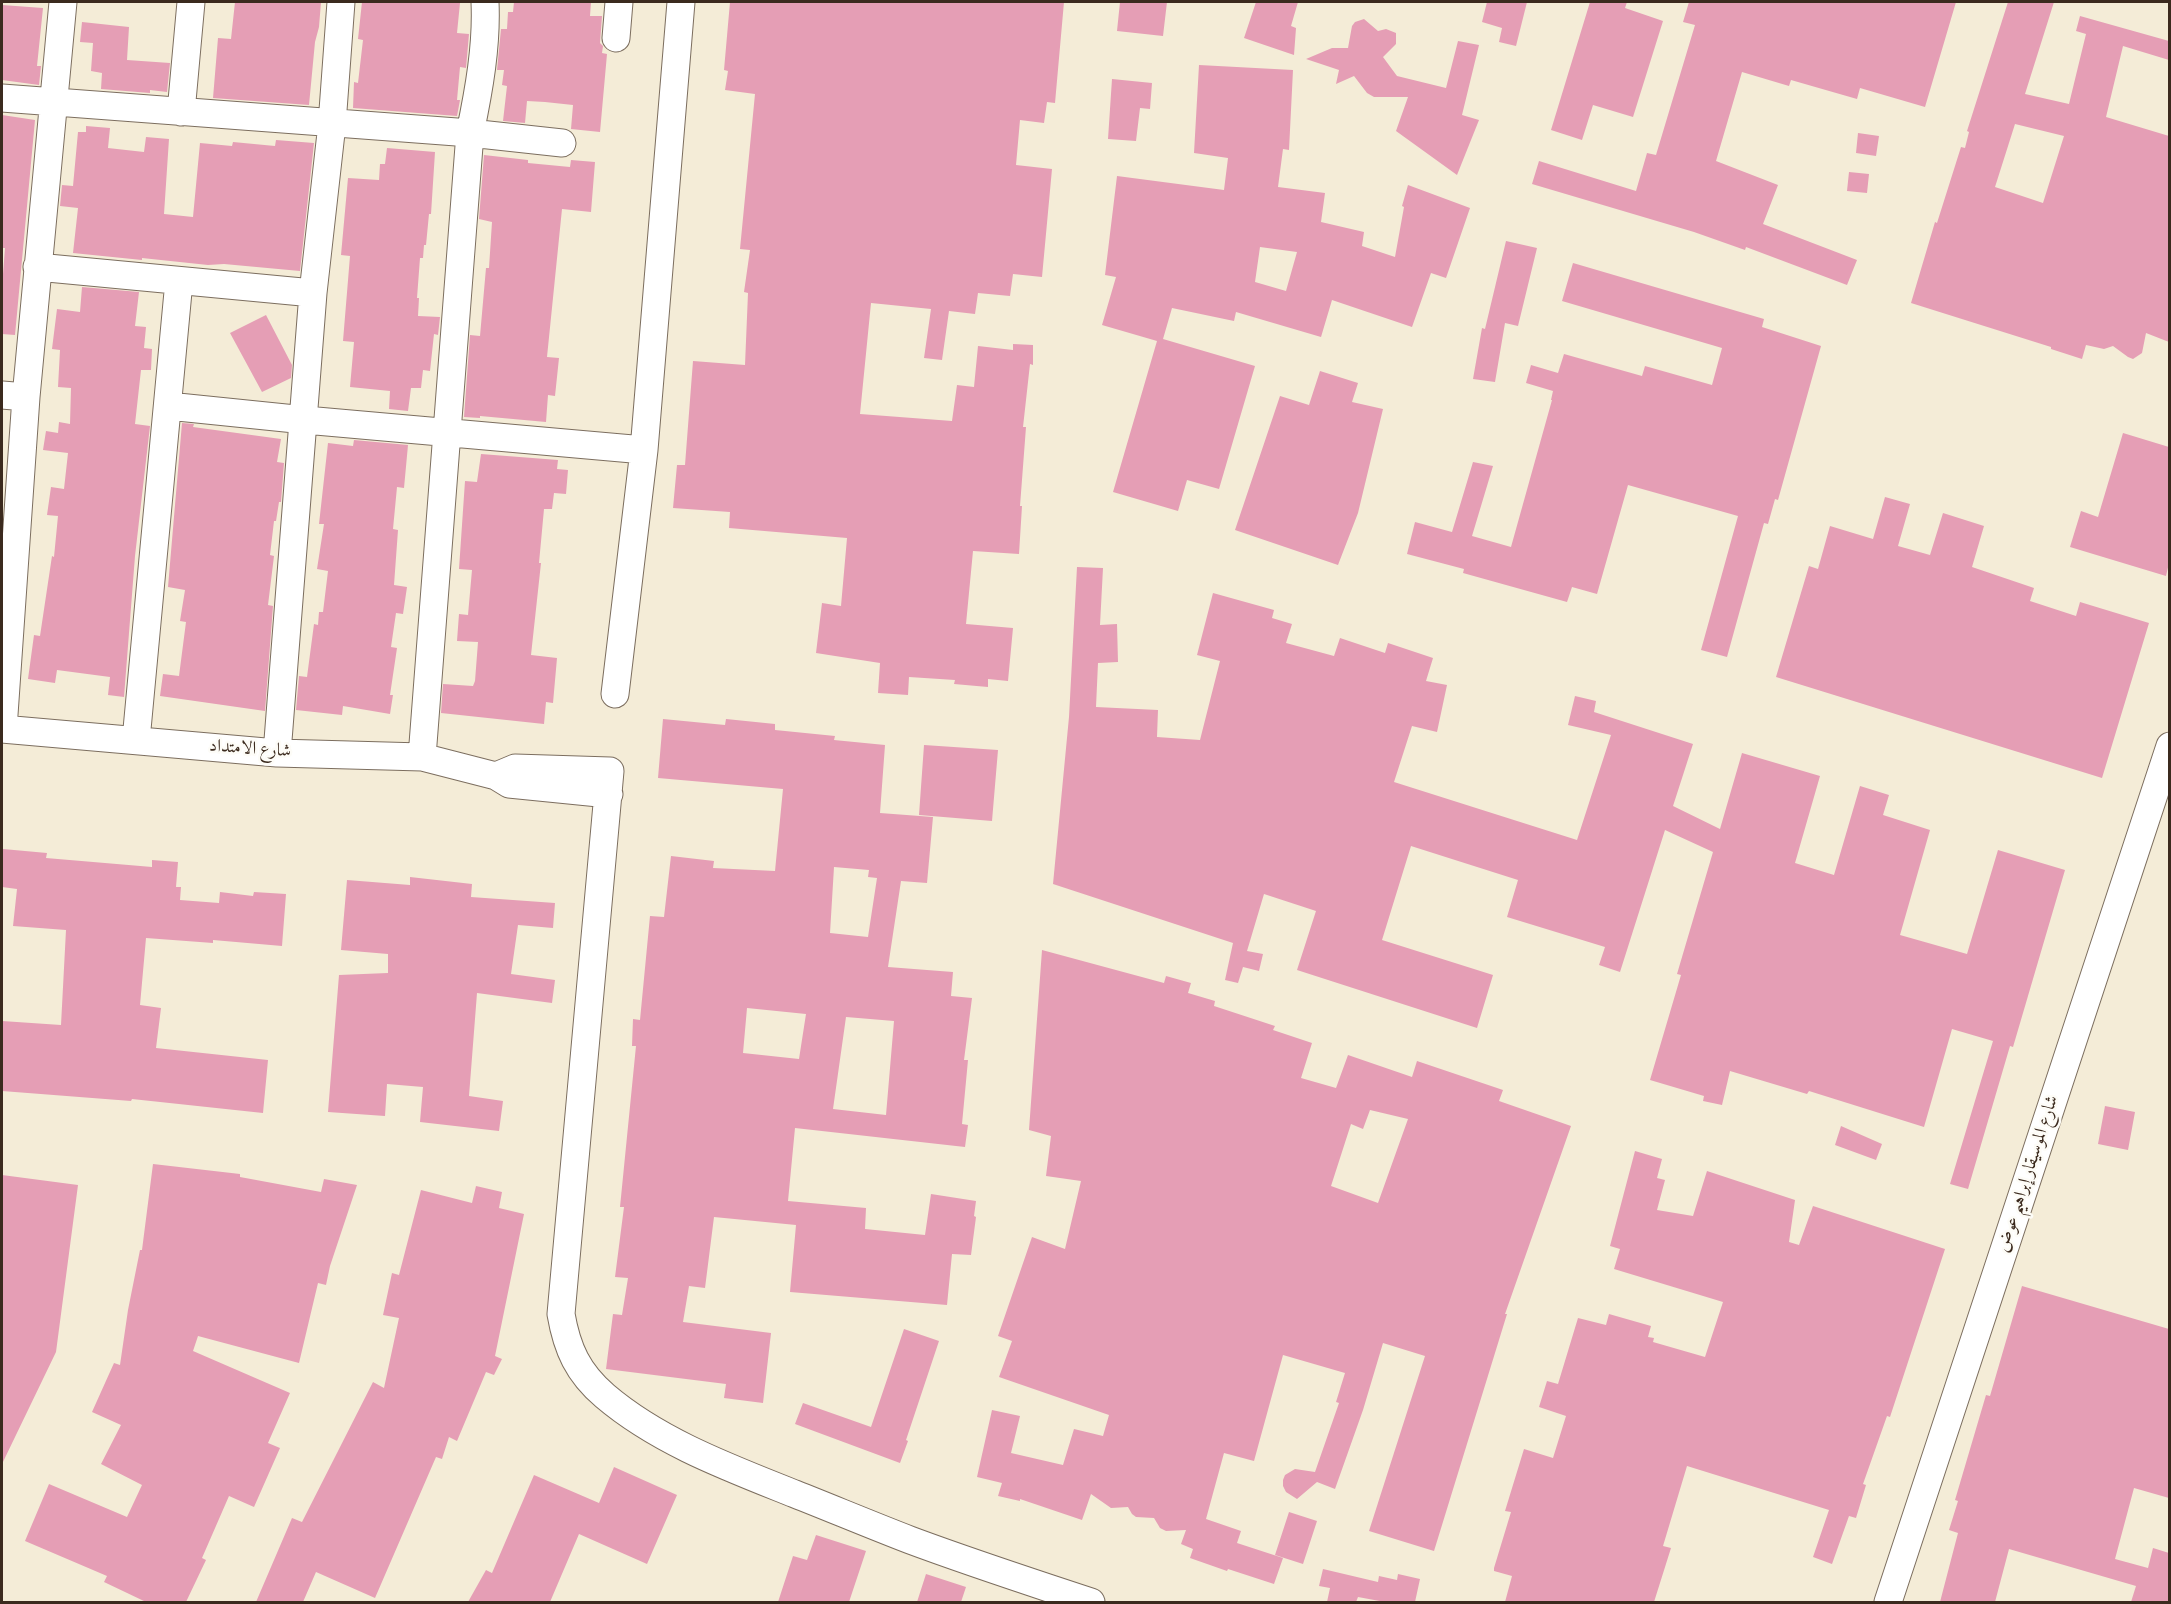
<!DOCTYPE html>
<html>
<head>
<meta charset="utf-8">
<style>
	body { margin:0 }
	#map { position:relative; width:2171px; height:1604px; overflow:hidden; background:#f4ecd7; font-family:Alegreya,serif }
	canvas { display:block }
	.frame { position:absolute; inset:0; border:3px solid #3b2a1e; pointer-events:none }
</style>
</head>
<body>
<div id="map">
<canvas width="2171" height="1604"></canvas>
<div class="frame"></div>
</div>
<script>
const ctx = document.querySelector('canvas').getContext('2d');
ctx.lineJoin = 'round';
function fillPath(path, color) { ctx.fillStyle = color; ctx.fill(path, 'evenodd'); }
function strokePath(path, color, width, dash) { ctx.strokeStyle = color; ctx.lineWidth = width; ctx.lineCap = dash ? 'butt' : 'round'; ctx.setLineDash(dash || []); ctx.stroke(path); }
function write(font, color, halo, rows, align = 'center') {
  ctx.font = font + ' Alegreya,Amiri,serif'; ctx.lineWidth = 5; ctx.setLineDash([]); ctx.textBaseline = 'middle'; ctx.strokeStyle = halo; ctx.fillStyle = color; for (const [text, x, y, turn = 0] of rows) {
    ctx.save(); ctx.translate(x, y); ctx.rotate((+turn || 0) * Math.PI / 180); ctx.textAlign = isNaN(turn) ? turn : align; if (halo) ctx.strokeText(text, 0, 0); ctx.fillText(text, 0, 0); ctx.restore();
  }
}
const building = new Path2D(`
	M235,2h86l-2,25 -4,15 -6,63 -96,-7 5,-60 13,1z
	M362,2l98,1 -3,30 12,1 -3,34 -6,-1 -3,33h3l-3,16 -104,-8 1,-26 4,1 5,-43 -5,-1z
	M514,2h77l-1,14h12l-2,27 3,3 -1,7 5,1 -7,78 -29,-3 2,-24 -28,-3 -18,-1 -2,22 -22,-2 4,-35 -5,-1 2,-15h-7l4,-41h6l1,-17h5z
	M730,2h334l-9,101 -8,-1 -3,21 -24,-3 -4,45 36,4 -10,108 -29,-3 -3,22 -32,-3 -3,21 -26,-3 -7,49 -18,-2 7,-49 -60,-6 -11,111 92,7 5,-36 17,2 4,-41 35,4v-6l20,1v20l-3,-1 -7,63h3l-6,79h2l-3,48 -46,-3 -7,73 47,4 -5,53 -20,-2v8l-34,-3 1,-4 -46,-3 -1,18 -30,-2 2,-30 -64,-10 6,-50 19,3 6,-68 -118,-10 1,-16 -57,-4 4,-43h8l8,-104 52,4 3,-72 -4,-1 6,-42 -10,-1 15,-155 -30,-4 3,-19 -4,-1z
	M1120,2h47l-4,34 -46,-5z
	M1256,2h42l-7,24 5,2 -2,27 -50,-17z
	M1487,2h40l-11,44 -17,-4 3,-14 -20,-6z
	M1590,2h37l-2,6 38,13 -30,96 -40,-12 -11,35 -31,-10z
	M1689,2h267l-31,105 -65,-19 -3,11 -66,-19 -2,6 -47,-14 -26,89 62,24 -15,39 94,36 -10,25 -101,-38 -1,3 -51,-18 -162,-48 7,-23 97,30 11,-38 9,2 39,-130 -12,-3z
	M2008,2h46l-29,92 44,10 17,-70 -10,-3 4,-15 89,25v19l-46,-14 -17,71 63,19v206l-23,-9 -4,20 -9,6 -5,-2 -15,-11 -9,3 -18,-4 -4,14 -31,-10v-2l-140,-44 24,-81 2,1 24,-76 4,1 4,-16 -2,-1zM2015,124l49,12 -21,67 -48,-16z
	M2,5l41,3 -6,58h4l-2,19 -37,-5z
	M1364,19l14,12 8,-2 10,4v11l-13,13 14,19 49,12 12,-47 21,4 -17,70 17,5 -22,55 -61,-44 12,-34h-34l-7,-4 -13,-17 -18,8 3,-14 -33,-11 26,-11h16l4,-22 3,-4z
	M82,22l47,5 -2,33 43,3 -3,29 -17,-2v3l-49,-4 1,-16 -11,-2 2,-28 -13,-1z
	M1199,65l94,5 -4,80 -6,-1 -5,38 47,6 -4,29 43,10 -2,14 33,11 9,-50 -2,-1 6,-21 62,23 -24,70 -15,-5 -19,54 -80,-27 -11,37 -85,-25 -2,9 -62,-13 -9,31 92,27 -36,123 -32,-9 -9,31 -65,-19 44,-151 -55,-16 14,-48 -11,-2 12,-99 107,14 4,-32 -34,-5zM1260,247l37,5 -11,39 -31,-9z
	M1112,79l40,4 -2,26 -10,-1 -4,33 -28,-2z
	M2,115l33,5 -20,215 -13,-1v-47l3,-39h-3z
	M86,126l24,2 -2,20 36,4 2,-15 23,2 -5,75 29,3 7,-74 32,3 1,-4 42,4 1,-6 38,3 -14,128 -76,-7 -16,1 -66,-7v2l-69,-7 5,-45 -18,-2 2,-21 11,1 5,-54h8z
	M1858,133l21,3 -3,20 -20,-3z
	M387,148l48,4 -4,62h-2l-3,31h-2l-1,13h-3l-3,40h2l-1,18 22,1 -2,18 -4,-1 -4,37 -7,-1 -2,18h-10l-3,23 -19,-2 1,-18 -40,-4 4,-45 -11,-1 7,-85 -9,-1 7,-77 31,2 1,-16h5z
	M484,155l44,5v3l42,4 1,-7 24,2 -4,50 -29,-3 -15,148 12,1 -4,38 -7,-1 -2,27 -66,-6v2l-16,-1 6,-82 10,1 6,-68h3l3,-46 -13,-3z
	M1849,172l20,2 -2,19 -20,-2z
	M1506,241l31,7 -19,78 -13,-3 -10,59 -22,-3 9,-51 3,1z
	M1573,263l191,56 -2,8 59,19 -43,154 -3,-1 -7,25 -4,-1 -37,134 -26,-7 37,-134 -110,-31 -31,109 -25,-7 -5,15 -104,-29 1,-4 -57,-15 8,-32 37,10 21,-70 20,4 -21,70 39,11 41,-147h-1l2,-9 -27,-8 5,-18 27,8 6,-19 78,22 3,-10 67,19 10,-37 -160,-47z
	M82,287l57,5 -4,34 11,1 -2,21 8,1 -1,21h-10l-6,54 15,2 -15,130 -11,141 -16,-2 2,-18 -53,-7 -2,13 -27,-4 6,-44 6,1 12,-80 2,1 4,-41 -11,-1 4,-28 13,2 4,-36 -25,-3 3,-19 12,2 1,-11 11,2 1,-36 -13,-1 2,-37 -8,-1 5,-40 23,3z
	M266,315l26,50 -1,13 -29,14 -32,-59z
	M1320,371l38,12 -6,19 31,7 -25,104 -20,52 -103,-35 45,-134 29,9z
	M182,423l12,1 -1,3 88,12 -4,23 7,1 -3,39h-2l-3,19h-2l-4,34 4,1 -6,49 5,1 -8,105 -105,-15 3,-22 16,2 7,-54 -6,-1 5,-31 -17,-3z
	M2123,433l46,14v116l-3,13 -96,-29 11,-36 17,6z
	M354,440l54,5 -4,43 -7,-1 -4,42 5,1 -4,55 13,2 -4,27 -7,-1 -5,34 6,1 -7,47h3l-3,19 -47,-8 -1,9 -46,-5 3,-34 8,1 7,-53 4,1 1,-13h4l5,-41 -11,-2 7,-45h-5l9,-81 25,3z
	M481,454l77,6 -1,9 11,1 -2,24 -12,-1 -2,16h-8l-5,54h2l-10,92 26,3 -4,45 -7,-1 -2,22 -103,-11 2,-29 30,2 2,-5 3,-39 -21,-1 2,-27 9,1 4,-45 -13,-1 6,-88 12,1z
	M1885,497l25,7 -12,42 32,9 13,-42 41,13 -12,41 62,21 -4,13 46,15 4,-14 69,21 -47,155 -326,-101 33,-111 9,3 12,-43 43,13z
	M1077,567l26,1 -3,57 17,-1 1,38 -20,1 -2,44 62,3 -1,27 43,3 20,-79 -23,-6 16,-62 61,17 -2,8 20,6 -6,19 48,13 6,-18 45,15 3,-10 45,15 -7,23 21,4 -10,47 -25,-6 -18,56 183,58 34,-105 -43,-10 7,-29 21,5 -2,11 99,32 -20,62 47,23 22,-76 78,23 -25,87 39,12 26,-89 29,9 -6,20 47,15 -30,105 67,19 31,-104 67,20 -52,177 -3,-1 -42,143 -18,-5 43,-143 -41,-12 -28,98 -115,-36 -2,3 -77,-23 -8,34 -19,-4 1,-5 -54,-16 31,-105 -4,-1 36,-122 -48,-22 -45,142 -21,-7 6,-18 -98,-30 11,-37 -107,-34 -29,94 111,35 -16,53 -180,-58 19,-59 -52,-17 -17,57 16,3 -4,17 -16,-4 -5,16 -13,-3 8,-37 -180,-59 16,-167z
	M663,719l62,6 1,-6 49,5v6l60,6 -1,4 51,5 -5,68 53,4 -6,66 -26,-2 -13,86 65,5 -2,24 21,2 -8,62h4l-6,64 6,1 -3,22 -170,-19 -7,73 78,7 -1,21 60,6 6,-41 45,7 -2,15 2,1 -5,38 -19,-1 -5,51 -157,-13 6,-67 -82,-8 -9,71 -16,-2 -6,36 88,11 -8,70 -39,-5 2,-14 -120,-15 7,-55 9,1 6,-37 -13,-1 9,-70h-4l16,-161h-4l1,-27 7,1 10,-104 14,1 7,-61 43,5 -1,7 62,3 8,-82 -125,-11zM834,867l35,3 -1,7 9,1 -9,59 -38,-4zM747,1008l59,6 -7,45 -56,-6zM846,1017l48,4 -8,94 -53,-6z
	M924,745l74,5 -6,71 -73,-6z
	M3,849l44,4 -1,5 106,9v-7l26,2 -2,25h5l-1,13 39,3 1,-11 33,4 1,-4 32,2 -4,52 -69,-6v3l-67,-5 -6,67 21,3 -5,40 112,12 -5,53 -131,-14 -1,2 -129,-10v-70l59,4 5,-95 -53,-4 4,-37 -15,-2z
	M410,877l62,7 -1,13 84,6 -2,25 -35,-3 -7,49 44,6 -3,23 -75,-10 -8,103 34,5 -4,30 -79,-9 3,-35 -36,-3 -2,32 -57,-4 11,-137 49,-2v-19l-47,-4 6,-70 63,5z
	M1042,950l122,33 2,-7 25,7 -3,10 27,8 -1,5 61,20 -2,4 39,13 -11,35 35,10 12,-33 64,22 5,-16 86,29 -4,11 72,25 -66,188h2l-73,237 -65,-20 56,-175 -42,-13 -20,67 -28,79 -18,-7 -20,17 -11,-7 -3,-6v-6l2,-5 10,-6 20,3 24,-69 -3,-1 9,-29 -62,-18 -29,106 -30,-8 -18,66 35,12 -4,12 46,15 -9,26 -46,-15 -1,2 -37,-13 3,-9 -12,-5 5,-14 -20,1 -6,-3 -6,-10 -18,-1 -4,-3 -4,-7 -17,1 -20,-14 -9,26 -62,-21v2l-22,-5 4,-13 -25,-6 15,-67 28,6 -9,37 52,12 11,-36 29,7 6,-21 -110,-38 13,-36 -14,-5 34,-99 33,12 16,-68 -35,-5 5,-40 -22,-6zM1370,1110l38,9 -30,84 -47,-17 20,-62 12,5z
	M2105,1106l30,6 -7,38 -30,-6z
	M1841,1126l41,18 -6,16 -41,-15z
	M1635,1151l27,8 -5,19 8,2 -8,30 36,6 14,-45 88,29 -6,42 10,3 14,-39 132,43 -55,168 -3,-1 -24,68 3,1 -10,33 -7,-2 -17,48 -19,-7 16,-47 -142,-44 -24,80 8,2 -17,54h-149l7,-26 -18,-5v-3l17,-56 -6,-1 19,-62 29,9 13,-42 -27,-9 8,-26 11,3 20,-66 28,7 3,-11 42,12 -3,11 6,1 -1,4 52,15 18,-55 -109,-33 6,-20 -10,-3z
	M153,1164l87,10v3l81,15 3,-13 33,6 -27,81 -4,19 -8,-2 -19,80 -101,-27 -5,15 97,42 -22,50 12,5 -26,59 -25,-11 -27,62 4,2 -20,42h-40l-42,-20 3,-6 -82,-35 24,-57 78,33 15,-32 -41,-21 20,-39 -29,-13 22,-49 6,2 8,-55 12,-60h2z
	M2,1175l76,10 -22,167 -54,112z
	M476,1186l26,6 -3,16 25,6 -29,142 7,3 -8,16 -8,-3 -29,69 -8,-4 -7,22 -6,-2 -61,141 -59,-26 -13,30h-47l36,-84 10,4 71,-140 11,6 15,-70 -16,-3 9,-42 7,2 22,-85 51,13z
	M2022,1286l147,43v169l-35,-10 -19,71 33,9 5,-20 16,5v49h-38l5,-16 -127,-37 -14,53h-55l18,-69 -9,-3 9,-29 -3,-1 31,-105 4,1z
	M904,1329l35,12 -33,99 2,1 -8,22 -105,-39 8,-21 68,24z
	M614,1467l63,28 -30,69 -68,-30 -29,68h-82l18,-32 6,3 42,-98 65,28z
	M1289,1512l28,9 -14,43 -28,-9z
	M816,1535l50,16 -17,51h-71l15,-46 14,4z
	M1323,1569l55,13 1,-6 18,4 1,-6 22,5 -5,23h-30l-27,-5 -2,5h-29l3,-14 -11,-2z
	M926,1574l40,13 -5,15h-44z`);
const minor = new Path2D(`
	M616,38l3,-36
	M2,98l468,35 92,10
	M181,112l10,-110
	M37,267l276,26
	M2,395l24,2
	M168,406l137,14 339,30
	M615,694l29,-244 37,-448
	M2,729l275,24 145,4 74,19 13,8 100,10
	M3,729l23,-332 37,-395
	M136,740l43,-459
	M277,753l36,-460 19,-169 9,-122
	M422,757l48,-624c9,-43 17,-88 15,-131
	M496,776l19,-8 95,3 -49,543c6,35 17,59 44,82 54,46 125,72 190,98 38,15 76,31 115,46 59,22 120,42 181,62
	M1888,1602l282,-856`);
const streetNames = [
	["شارع الامتداد",250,749,4],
	["شارع الموسيقار إبراهيم عوض",2028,1174,-72]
];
fillPath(building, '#e59eb5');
strokePath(minor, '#7c6e5f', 29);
strokePath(minor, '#fff', 27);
write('18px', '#3b2a1e', '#fdfcf7', streetNames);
</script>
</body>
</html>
